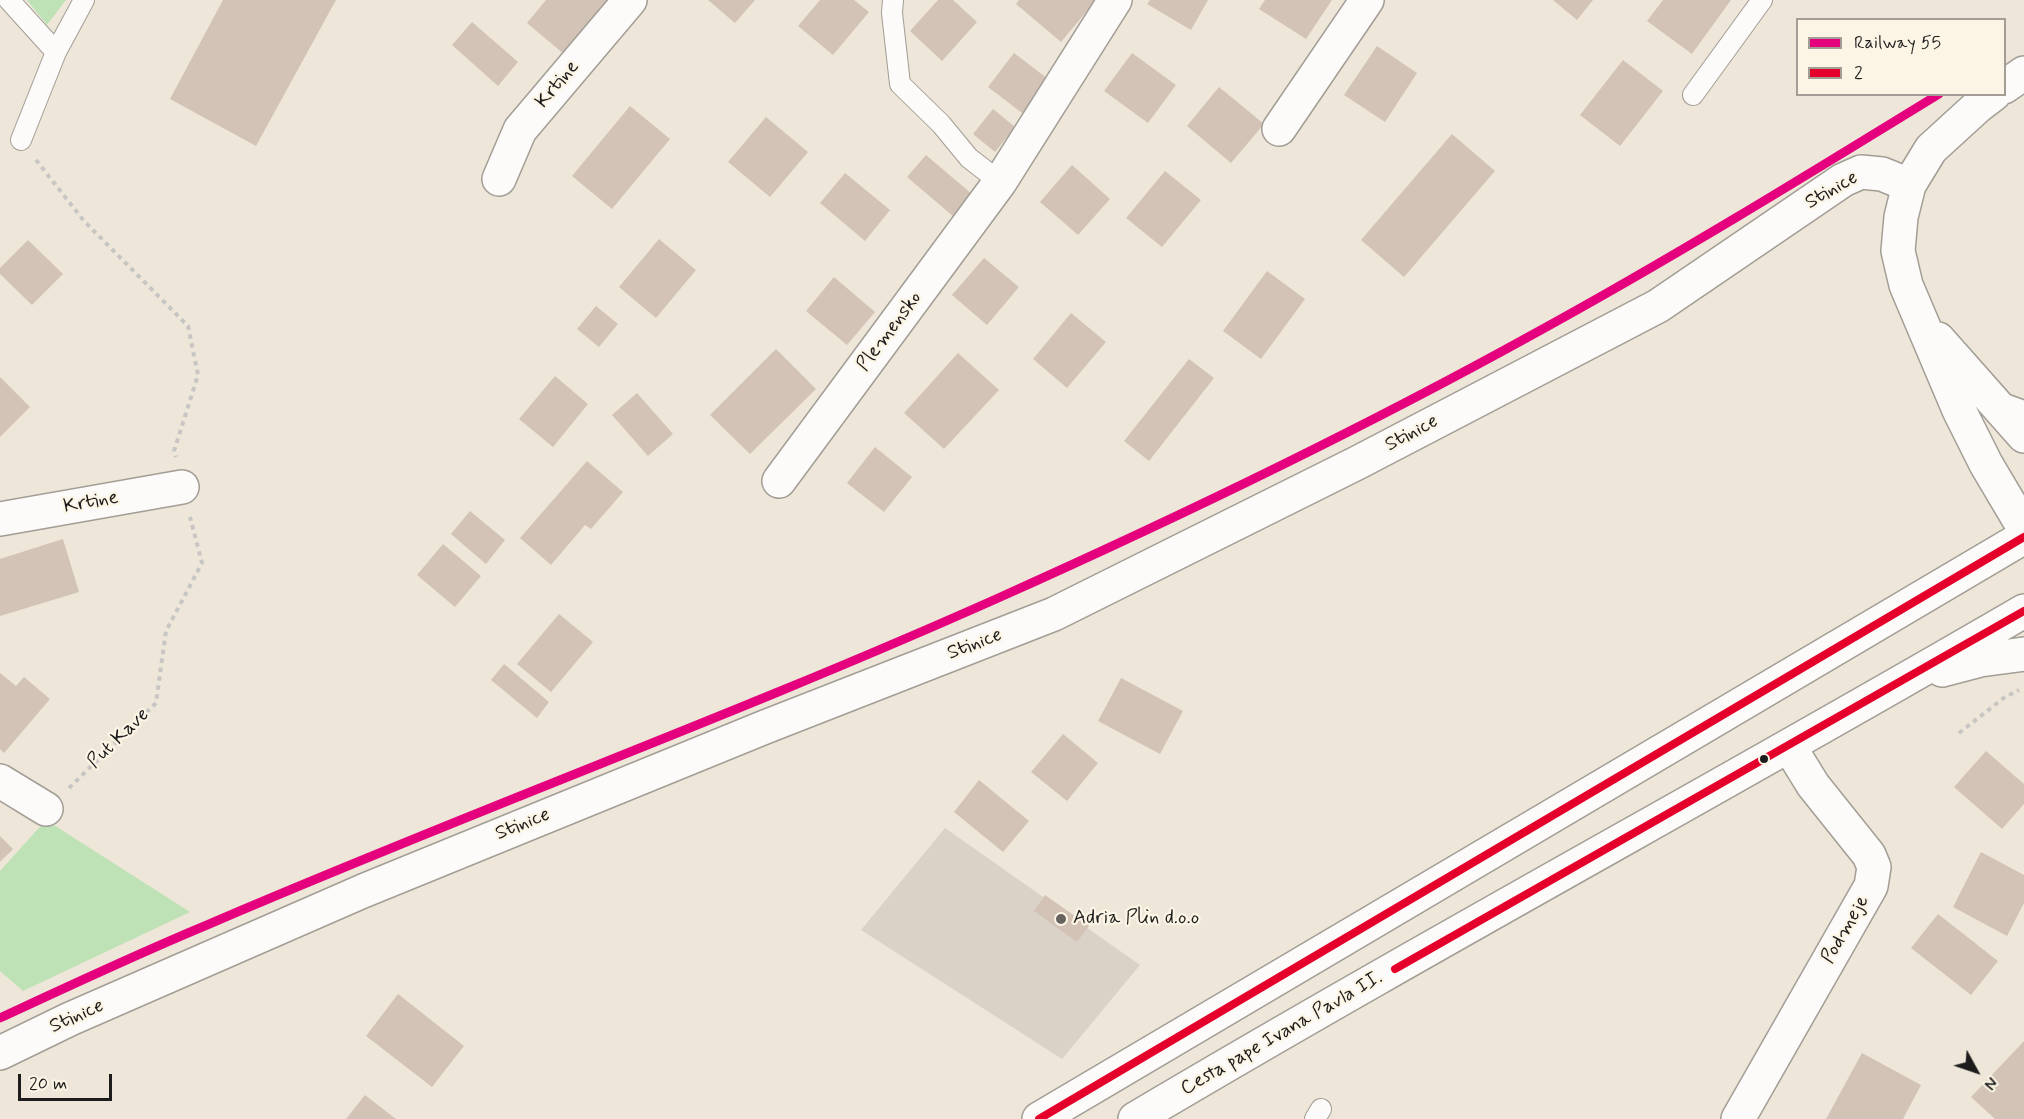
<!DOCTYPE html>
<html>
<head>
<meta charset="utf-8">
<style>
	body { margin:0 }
	#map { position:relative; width:2024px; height:1119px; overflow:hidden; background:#eee6d8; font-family:Mynerve,sans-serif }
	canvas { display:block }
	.legend { position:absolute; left:1796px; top:18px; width:210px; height:78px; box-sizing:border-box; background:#fcf5e5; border:2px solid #a29e95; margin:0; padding:8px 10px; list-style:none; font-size:18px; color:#1c1c1c }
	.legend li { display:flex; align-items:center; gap:12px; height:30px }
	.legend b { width:30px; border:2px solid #a29e95 }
	.north { position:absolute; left:1946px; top:1041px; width:60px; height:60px; -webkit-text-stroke:4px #fcf5e5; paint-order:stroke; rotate:130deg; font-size:16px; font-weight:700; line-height:24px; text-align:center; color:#1c1c1c }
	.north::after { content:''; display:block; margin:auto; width:21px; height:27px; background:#1c1c1c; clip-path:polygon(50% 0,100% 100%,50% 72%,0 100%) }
	.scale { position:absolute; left:18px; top:1074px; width:94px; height:27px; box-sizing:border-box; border:3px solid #1c1c1c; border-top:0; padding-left:8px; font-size:18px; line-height:21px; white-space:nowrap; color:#1c1c1c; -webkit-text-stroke:4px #fcf5e5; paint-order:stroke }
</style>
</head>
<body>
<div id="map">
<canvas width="2024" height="1119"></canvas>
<ul class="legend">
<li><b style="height:8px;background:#e5007d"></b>Railway 55</li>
<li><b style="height:8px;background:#e4002b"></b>2</li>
</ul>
<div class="north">N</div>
<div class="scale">20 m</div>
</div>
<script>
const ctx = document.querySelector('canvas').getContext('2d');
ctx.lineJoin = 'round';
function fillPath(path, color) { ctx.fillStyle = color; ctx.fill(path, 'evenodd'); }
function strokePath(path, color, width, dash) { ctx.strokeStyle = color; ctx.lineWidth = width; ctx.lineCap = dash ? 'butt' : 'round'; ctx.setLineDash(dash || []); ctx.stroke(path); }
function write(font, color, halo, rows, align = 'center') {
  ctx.font = font + ' Mynerve,sans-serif'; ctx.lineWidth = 4.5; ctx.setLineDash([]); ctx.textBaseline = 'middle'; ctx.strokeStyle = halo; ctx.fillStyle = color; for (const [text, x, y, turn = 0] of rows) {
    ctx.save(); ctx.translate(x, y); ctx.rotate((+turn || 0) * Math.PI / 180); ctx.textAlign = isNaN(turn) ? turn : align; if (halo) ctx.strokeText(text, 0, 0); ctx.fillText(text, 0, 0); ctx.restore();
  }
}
const industrial = new Path2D(`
	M945,828l195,137 -78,94 -201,-129z`);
const green = new Path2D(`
	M27,0h39l-19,25z
	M46,820l144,92 -167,79 -23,-20v-100z`);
const building = new Path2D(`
	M223,0h113l-80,146 -86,-47z
	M546,0h77l-52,60 -44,-37z
	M708,0h47l-20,23z
	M820,0h34l15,12 -36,43 -35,-29z
	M938,0h15l24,22 -35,39 -32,-30z
	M1019,0h77l-35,42 -45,-38z
	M1150,0h58l-17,30 -44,-26z
	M1265,0h67l-26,39 -47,-30z
	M1553,0h40l-16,20z
	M1663,0h68l-39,54 -45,-33z
	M472,22l46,40 -20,24 -46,-41z
	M1377,46l40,27 -32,49 -41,-27z
	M1014,53l38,29 -26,34 -38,-29z
	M1132,53l44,32 -28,38 -44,-32z
	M1623,60l40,31 -43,55 -40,-31z
	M1219,87l45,37 -33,39 -44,-37z
	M630,106l40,33 -58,70 -40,-33z
	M993,109l22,18 -20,25 -22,-18z
	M766,117l42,35 -38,45 -42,-35z
	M1452,134l43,37 -91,106 -43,-37z
	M926,155l47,40 -19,22 -47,-40z
	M1072,165l38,34 -32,36 -38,-33z
	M1165,171l36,29 -39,47 -36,-29z
	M845,173l45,37 -25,31 -45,-38z
	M659,239l37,31 -40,48 -37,-31z
	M28,240l35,34 -31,31 -32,-31v-6z
	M984,258l35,29 -32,38 -35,-30z
	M1267,271l38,28 -44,60 -38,-28z
	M834,277l41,35 -28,33 -41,-34z
	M596,306l22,18 -19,23 -22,-18z
	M1071,313l35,29 -39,46 -34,-29z
	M776,349l40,40 -66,65 -40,-39z
	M958,353l41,37 -55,59 -40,-36z
	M1189,359l25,19 -65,83 -25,-20z
	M555,376l33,28 -35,43 -34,-28z
	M0,377l30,30 -30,30z
	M637,393l36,41 -25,22 -36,-41z
	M875,447l37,30 -28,35 -37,-29z
	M587,461l36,31 -32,37 -6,-4 -34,40 -31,-27z
	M470,511l35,29 -19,24 -35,-30z
	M63,539l16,53 -79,24v-57z
	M443,544l38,32 -26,31 -38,-32z
	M559,614l34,28 -42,50 -34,-28z
	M504,664l45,38 -12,16 -46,-38z
	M0,673l16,13 8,-9 26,22 -46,54 -4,-4z
	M1121,678l62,33 -23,43 -62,-33z
	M1063,734l35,29 -31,38 -36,-29z
	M1986,751l38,33v20l-22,25 -48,-42z
	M979,780l50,41 -26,31 -49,-40z
	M0,836l13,13 -13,13z
	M1981,852l43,23v28l-17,33 -54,-29z
	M1045,895l44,31 -12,16 -43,-31z
	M1938,914l60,47 -27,34 -60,-47z
	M398,994l66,52 -32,41 -66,-51z
	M2024,1041v78h-29l-24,-22z
	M1862,1053l59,32 -18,34h-77z
	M365,1095l31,24h-50z`);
const path = new Path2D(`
	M36,160l48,61 104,105 10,49 -24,76 2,6
	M1959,733l46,-36 14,-7
	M69,788l87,-85 10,-72 36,-68 -12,-46`);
const lane = new Path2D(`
	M9,0l47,52
	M893,0l-1,13 8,71 41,40 28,34 31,24
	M1693,95l69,-95
	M21,140l35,-88 28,-52
	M1315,1119l6,-10`);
const street = new Path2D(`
	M1279,129l88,-129
	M499,179l21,-49 110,-130
	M779,481l221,-299 115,-182
	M0,519l182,-32
	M0,781l46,28
	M0,1053l70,-34 293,-128 402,-164 289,-113 303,-151 301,-157 185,-126 18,-8 21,2 27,11
	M1738,1119l133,-233 3,-19 -5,-12 -56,-70 -24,-39`);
const secondary = new Path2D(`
	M2004,87l20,-14
	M1994,94l-17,13 -46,42 -22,36 -8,32 -3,34 8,34 53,125 27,54 38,64
	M1938,339l86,97`);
const primary = new Path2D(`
	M2002,410l22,8
	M1942,670l38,-10 44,-6
	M1039,1119l985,-582
	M1135,1119c293,-174 594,-336 889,-508`);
const bus1 = new Path2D(`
	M1395,969l629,-358
	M1039,1119l985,-582`);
const rail1 = new Path2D(`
	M0,1018c69,-32 137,-64 207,-93 262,-113 529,-210 789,-326 181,-81 360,-167 534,-263 139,-76 274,-159 409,-242`);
const markers = [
	[1764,759,5,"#1c1c1c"],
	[1061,919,6,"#66635e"]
];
const streetNames = [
	["Krtine",558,85,-50],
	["Stinice",1832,191,-30],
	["Plemensko",890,332,-53],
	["Stinice",1412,434,-28],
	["Krtine",91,503,-10],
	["Stinice",975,645,-21],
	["Put Kave",119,739,-44],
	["Stinice",523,825,-22],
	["Podmeje",1846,930,-60],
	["Stinice",77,1017,-24],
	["Cesta pape Ivana Pavla II.",1282,1034,-30]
];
const poiNames = [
	["Adria Plin d.o.o",1073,919]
];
fillPath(industrial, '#dbd2c7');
fillPath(green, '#bee2b6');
fillPath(building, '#d3c3b7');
strokePath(lane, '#a29d95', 22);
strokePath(street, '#a29d95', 36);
strokePath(secondary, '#a29d95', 36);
strokePath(primary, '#a29d95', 36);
strokePath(path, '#c8c6c3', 4, [4.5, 4.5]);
strokePath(lane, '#fcfbf9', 20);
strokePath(street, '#fcfbf9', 33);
strokePath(secondary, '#fcfbf9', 33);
strokePath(primary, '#fcfbf9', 33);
strokePath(bus1, '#e4002b', 8);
strokePath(rail1, '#e5007d', 9);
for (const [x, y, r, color] of markers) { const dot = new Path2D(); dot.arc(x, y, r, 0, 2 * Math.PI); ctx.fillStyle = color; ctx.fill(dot); strokePath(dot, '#fcf5e5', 2); }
write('20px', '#1c1c1c', '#fcf5e5', streetNames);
write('20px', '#1c1c1c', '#fcf5e5', poiNames, 'left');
</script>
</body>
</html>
